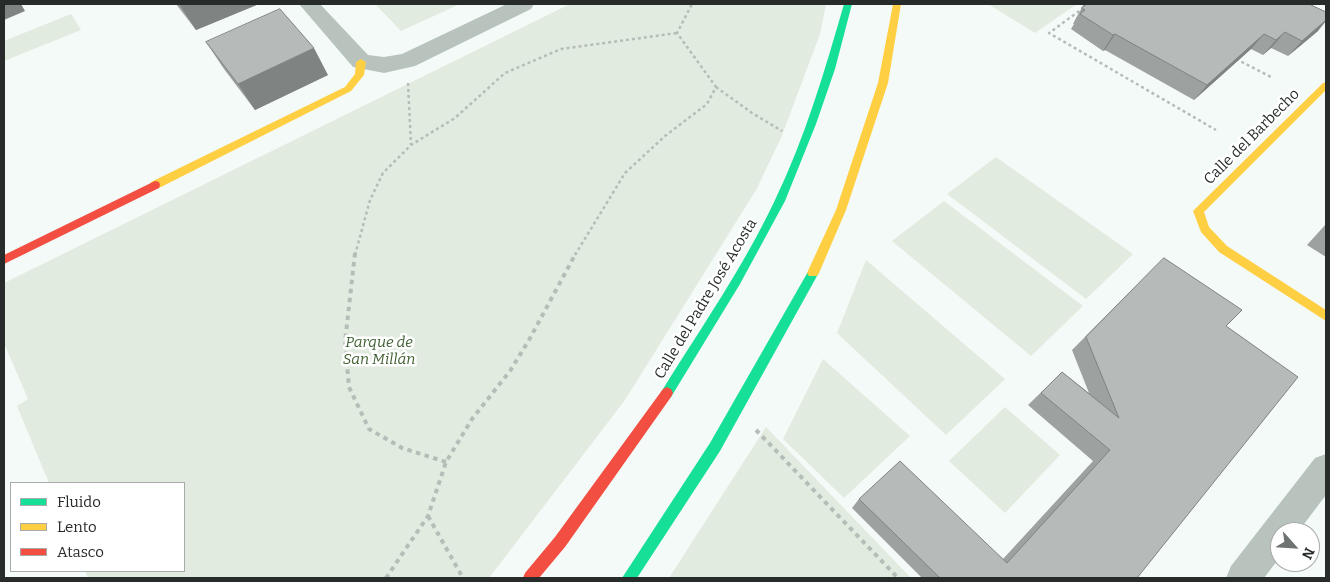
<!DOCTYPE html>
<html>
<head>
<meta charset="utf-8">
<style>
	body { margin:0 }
	#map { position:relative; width:1330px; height:582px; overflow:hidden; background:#f4faf8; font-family:Bitter,serif }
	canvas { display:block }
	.frame { position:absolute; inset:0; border:5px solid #272b2a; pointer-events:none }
	.legend { position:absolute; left:10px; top:482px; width:175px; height:90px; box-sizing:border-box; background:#fff; border:1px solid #a9aaaa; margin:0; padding:6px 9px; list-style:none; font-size:15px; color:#272b2a }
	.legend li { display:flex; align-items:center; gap:10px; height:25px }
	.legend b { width:25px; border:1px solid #a9aaaa }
	.north { position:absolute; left:1270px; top:522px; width:50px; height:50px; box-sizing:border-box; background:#fff; border:1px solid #a9aaaa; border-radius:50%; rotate:116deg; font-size:14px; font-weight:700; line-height:20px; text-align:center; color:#272b2a }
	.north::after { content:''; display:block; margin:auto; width:18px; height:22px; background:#6f7372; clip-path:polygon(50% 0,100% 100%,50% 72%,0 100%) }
</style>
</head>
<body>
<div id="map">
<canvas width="1330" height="582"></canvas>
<div class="frame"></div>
<ul class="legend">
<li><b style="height:6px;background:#16e098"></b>Fluido</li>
<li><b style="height:6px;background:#ffcf43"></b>Lento</li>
<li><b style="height:6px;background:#f24e42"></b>Atasco</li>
</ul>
<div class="north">N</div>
</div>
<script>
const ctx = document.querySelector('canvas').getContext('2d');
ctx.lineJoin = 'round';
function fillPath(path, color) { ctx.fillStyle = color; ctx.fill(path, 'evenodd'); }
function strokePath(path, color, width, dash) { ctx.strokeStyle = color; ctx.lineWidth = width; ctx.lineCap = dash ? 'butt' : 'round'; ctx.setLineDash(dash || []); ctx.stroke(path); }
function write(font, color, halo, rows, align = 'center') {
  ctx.font = font + ' Bitter,serif'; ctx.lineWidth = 5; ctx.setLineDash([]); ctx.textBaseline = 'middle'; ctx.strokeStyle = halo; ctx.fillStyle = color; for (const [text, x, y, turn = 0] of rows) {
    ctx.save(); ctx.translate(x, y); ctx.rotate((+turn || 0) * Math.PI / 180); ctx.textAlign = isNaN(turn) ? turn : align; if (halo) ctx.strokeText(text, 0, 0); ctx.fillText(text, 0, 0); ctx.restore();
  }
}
const green = new Path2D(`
	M375,4h85l-59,27z
	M570,4h256l-6,30 -39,104 -25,52 -131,210 -136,178h-401l-3,-7h99v-88h-135l-32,-77 11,-7 -24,-56v-60z
	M988,4h89l-42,29z
	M71,14l10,16 -77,31v-20z
	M996,157l137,97 -47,45 -139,-105z
	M944,201l139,105 -52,50 -139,-115z
	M866,260l139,119 -59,56 -109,-102z
	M823,359l87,77 -66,62 -61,-59z
	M1005,407l55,48 -55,58 -56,-52z
	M766,427l145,151h-242z`);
const pathFar1 = new Path2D(`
	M1089,4l-40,29 167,97
	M1236,59l37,19
	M408,83l3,62
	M716,87l36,26 30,18
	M355,255l15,-55 13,-27 28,-28 44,-27 50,-45 56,-24 116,-16
	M575,255l50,-82 40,-37 42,-32 9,-17 -39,-54 15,-29`);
const path = new Path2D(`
	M355,253l-10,89 4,45 20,42 33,19 44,14
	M756,430l142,148
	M428,516l35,62
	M386,578l42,-62 18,-54 26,-43 38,-48 19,-31 47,-87`);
const street = new Path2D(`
	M299,4h21l48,51 16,2 18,-3 105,-50h27l-3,5 -116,57 -31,7 -31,-6z
	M1326,454v41l-28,37h-18v25l-16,21h-38l5,-12 84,-108z`);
const fast = new Path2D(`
	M844,4h8l-17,65 -19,55 -31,77 -45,83 -69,113 -4,2 -4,-2 -2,-4 2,-4c38,-61 81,-123 112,-189 30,-62 50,-130 69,-196z
	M813,268l4,2 2,3 -2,3 -97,175 -83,127h-15l88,-135 99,-173z`);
const slow = new Path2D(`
	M893,4h8l-13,79 -42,127 -27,63 -2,3h-8l-2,-3 29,-63 42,-127z
	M361,59l5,3 -2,13 -13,16 -192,97h-8l-1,-3 1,-3 194,-95 10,-13 1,-12z
	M1326,82v8l-122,122 5,15 18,19 99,64v11l-107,-69 -18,-20 -8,-21 130,-128z`);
const jam = new Path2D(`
	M155,181l4,1 1,3 -1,3 -155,76v-9z
	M667,387l4,2 2,4 -2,4 -106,150 -26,31h-16l2,-5 30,-36 108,-148z`);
const wall = new Path2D(`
	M176,4h83l-63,26z
	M1084,4h225l9,27 -30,25 -17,-8 -8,7 -12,-6 -57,51 -89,-50 -2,1 -32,-22 3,-5h-1l3,-6z
	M206,42l122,33 -73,35 -31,-41z
	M1326,224v33l-19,-12z
	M1164,258l62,68 -89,252h-215l-70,-70 7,-9 144,60 90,-98 -65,-56 34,-33 27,21 -17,-43z`);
const shadedWall = new Path2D(`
	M4,4h17l4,7 -21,9z
	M179,4h80l-63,26z
	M1326,20v1l-8,10 -30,25 14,-15z
	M1285,32l-14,16 -8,7 13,-15z
	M1115,34l-10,16 -2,1 10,-16z
	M1264,34l-13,15 -57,51 13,-15z
	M314,48l14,27 -73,35 -17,-26z`);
const building = new Path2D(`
	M1087,4h222l17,8v8l-24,21 -17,-9 -9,8 -12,-6 -57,51 -92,-51 -2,1 -33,-21 5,-4 -3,-2z
	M280,9l34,39 -76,36 -32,-42z
	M1164,258l78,52 -16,16 72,51 -161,201h-197l-81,-79 41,-38 107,102 103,-113 -69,-57 21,-21 57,46 -33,-81z`);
const streetNames = [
	["Calle del Barbecho",1252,137,-45],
	["Calle del Padre José Acosta",706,299,-59]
];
const parkNames = [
	["Parque de",379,343],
	["San Millán",379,360]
];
fillPath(green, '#e1ebdf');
strokePath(pathFar1, '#b5bdb8', 2.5, [3, 3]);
strokePath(path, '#b5bdb8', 4, [4.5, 4.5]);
fillPath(street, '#b7c3bc');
fillPath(fast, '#16e098');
fillPath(slow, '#ffcf43');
fillPath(jam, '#f24e42');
fillPath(wall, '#9da1a0');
fillPath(shadedWall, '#7f8382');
fillPath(building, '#b6bbba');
strokePath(building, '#7f8382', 1);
write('15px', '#272b2a', '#fff', streetNames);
write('italic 15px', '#436135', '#fff', parkNames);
</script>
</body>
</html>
